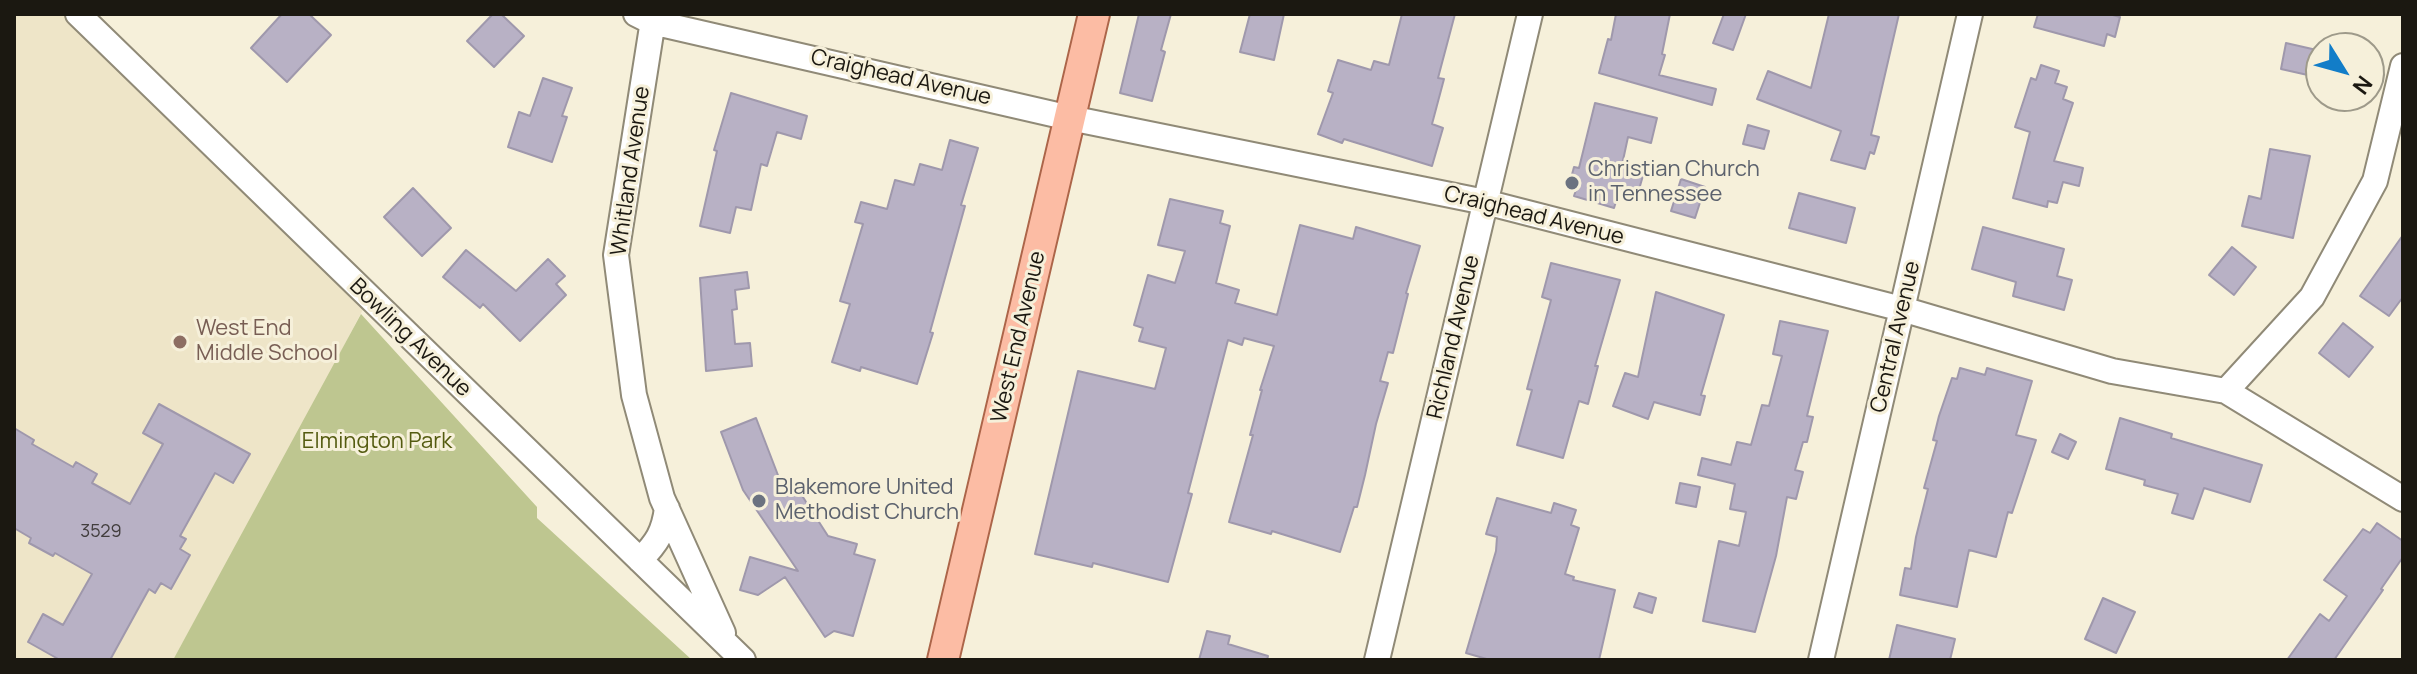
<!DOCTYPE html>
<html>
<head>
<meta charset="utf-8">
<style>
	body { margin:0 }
	#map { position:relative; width:2417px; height:674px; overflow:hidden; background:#f6f0da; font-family:Manrope,sans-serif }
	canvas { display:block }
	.frame { position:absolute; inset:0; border:16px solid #1b1811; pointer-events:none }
	.north { position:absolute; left:2305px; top:32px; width:80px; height:80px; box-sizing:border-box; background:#f6f0da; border:2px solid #9e9a8a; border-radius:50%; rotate:127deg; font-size:22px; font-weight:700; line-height:32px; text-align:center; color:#1b1811 }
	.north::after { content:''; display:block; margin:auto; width:28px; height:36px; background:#127dc8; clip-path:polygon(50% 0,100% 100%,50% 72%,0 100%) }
</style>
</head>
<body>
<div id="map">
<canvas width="2417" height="674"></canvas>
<div class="frame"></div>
<div class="north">N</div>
</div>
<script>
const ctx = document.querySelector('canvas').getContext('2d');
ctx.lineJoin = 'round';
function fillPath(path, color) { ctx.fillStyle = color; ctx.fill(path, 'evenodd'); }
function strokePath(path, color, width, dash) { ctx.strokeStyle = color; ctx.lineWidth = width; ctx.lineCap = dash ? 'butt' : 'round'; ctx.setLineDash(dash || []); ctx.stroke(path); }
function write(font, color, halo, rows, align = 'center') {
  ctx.font = font + ' Manrope,sans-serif'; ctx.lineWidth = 6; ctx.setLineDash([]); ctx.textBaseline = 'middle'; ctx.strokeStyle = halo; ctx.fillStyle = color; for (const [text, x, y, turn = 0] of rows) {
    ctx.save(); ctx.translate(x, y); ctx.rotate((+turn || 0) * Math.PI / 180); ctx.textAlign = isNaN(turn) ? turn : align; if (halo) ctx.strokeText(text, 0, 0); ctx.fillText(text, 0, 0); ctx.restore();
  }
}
const built = new Path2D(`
	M14,14h64l291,284 -79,151 -117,211h-159z`);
const green = new Path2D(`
	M361,314l176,193v11l155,142h-519z`);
const building = new Path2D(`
	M282,14h27l22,21 -44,47 -36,-34z
	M493,14h8l23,22 -30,31 -27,-26z
	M1139,14h32l-10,36 4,2 -13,49 -32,-8z
	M1250,14h34l-10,46 -34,-8z
	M1402,14h53l-17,64 6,1 -12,45 11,4 -11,38 -88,-27 -2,4 -24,-9 15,-41 -5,-2 10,-31 33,10 3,-9 15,4z
	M1616,14h54l-8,40 3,1 -6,20 57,14 -4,16 -113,-32 9,-34 3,1z
	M1724,14h22l-13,36 -20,-7z
	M1829,14h70l-28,121 8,2 -5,17 -4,-2 -5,17 -34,-9 10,-29 -84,-32 11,-28 43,17z
	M2038,14h71l11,3 -5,20 -8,-3 -3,12 -70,-19z
	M2286,43l35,8v27l-40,-9z
	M2041,65l18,6 -4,12 12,4 -4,12 10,4 -19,58 29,7 -4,18 -16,-4 -6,21 -9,-2 -1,6 -34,-9 17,-66 -15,-5 16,-49 5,2z
	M543,78l29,10 -10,28 5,1 -15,45 -44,-15 11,-35 11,4z
	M731,93l76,23 -6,23 -24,-7 -10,34 -6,-2 -10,46 -15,-3 -6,26 -30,-7 17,-75 -3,-1z
	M1595,103l62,15 -6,25 -23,-6 -6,28 22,7 -8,28 -18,-5 -4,13 -40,-12 4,-12 -8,-2 4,-15 5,1z
	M1748,125l21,6 -5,18 -21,-5z
	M950,140l28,8 -17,57 4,1 -35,126 3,1 -16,51 -56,-17 -1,4 -28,-9 18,-58 -10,-3 23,-77 -8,-2 6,-20 26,7 8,-29 19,5 6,-21 22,6z
	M2270,149l40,7 -17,82 -51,-12 7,-30 12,3z
	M1681,179l24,8 -10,31 -24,-7z
	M413,188l38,40 -29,28 -38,-39z
	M1799,193l56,15 -9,35 -57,-15z
	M1170,199l53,12 -3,12 10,3 -14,57 23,7 -4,13 42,12 23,-90 53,14 3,-12 64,19 -14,47 2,1 -15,59 -5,-1 -8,29 8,2 -12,41 -11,51 -8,32h-3l-14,45 -68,-21 -1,3 -42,-12 24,-87h-3l12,-45h-2l14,-44 -30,-8 -2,7 -14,-5 -40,153 4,1 -24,88 -75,-19 -1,4 -57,-13 43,-183 77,18 11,-41 -27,-7 4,-13 -9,-3 14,-50 27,8 10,-32 -27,-6z
	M1983,227l81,22 -7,27 15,4 -8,30 -51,-14 3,-14 -44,-13z
	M2403,235v62l-14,19 -29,-20z
	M2232,247l24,20 -22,28 -25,-20z
	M466,250l50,41 32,-32 17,17 -9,8 10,11 -46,46 -37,-37 -3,4 -37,-31z
	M1551,263l69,17 -25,86h3l-10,38 -9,-3 -16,57 -46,-13 15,-55 -5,-1 24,-89 -9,-3z
	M747,272l2,16 -14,2 2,19 -5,1 3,34 15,-1 2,23 -46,5 -6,-93z
	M1656,292l68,23 -23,80 4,1 -5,19 -46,-13 -6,17 -35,-13 12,-33 13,4z
	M1780,321l48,10 -21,85 6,1 -6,25h-4l-8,28 8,2 -7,27 -9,-2 -11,59 -21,76 -52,-11 16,-80 20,5 7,-34 -16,-3 5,-25 -37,-9 4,-17 29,7 6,-23 14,3 11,-40 7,1 13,-50 -9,-2z
	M2343,323l30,24 -24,30 -30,-24z
	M1960,368l25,7 2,-7 45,13 -16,54 20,5 -24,73 -4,-1 -12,45 -27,-7 -12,57 -57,-12 5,-27 6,1 5,-32 12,-48 -4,-1 13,-47 -4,-1 6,-24 13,-38 5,1z
	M159,404l91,50 -17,29 -18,-10 -35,63 6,3 -6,10 10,6 -19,34 -10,-6 -6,10 -6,-4 -39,71h-50l-32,-18 15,-28 20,11 29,-51 -37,-21 -2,3 -24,-13 2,-5 -17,-10v-100l20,12 -2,4 41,23 3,-5 21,12 -5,9 38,21 33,-60 -20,-11z
	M756,418l25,65 9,-6 38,59 29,8 -3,10 21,6 -22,76 -19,-5 -9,6 -40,-60 -27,18 -18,-5 10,-33 48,14 -55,-81 -22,-58z
	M2120,418l52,16 -1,4 91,27 -12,37 -46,-14 -11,31 -21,-6 6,-19 -34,-9 1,-5 -39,-11z
	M2060,434l16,8 -8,17 -16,-7z
	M1680,483l20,4 -4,20 -20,-4z
	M1497,498l54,15 3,-10 22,7 -5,15 8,3 -14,46 9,3 -1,3 42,10 -16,70h-109l-24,-7 30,-102 1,-14 -11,-3z
	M2377,523l26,18v16l-22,32 2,1 -49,70h-47l33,-46 9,7 18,-25 -23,-16 39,-51 7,4z
	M1639,593l17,5 -4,15 -18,-6z
	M2103,598l32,14 -19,41 -31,-14z
	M1897,625l58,14 -5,21h-61z
	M1207,631l23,5 -2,8 40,12 -1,4h-68z`);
const minor = new Path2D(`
	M78,14l665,646
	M636,14l16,8 418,96 415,84 417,107 210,62 114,20 177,108
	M654,14l-38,241 18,140 28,103 61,135
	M2226,391l86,-94 63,-116 28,-115
	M640,560c17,-17 24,-28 27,-52
	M1377,660l153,-646
	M1821,660l149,-646`);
const major = new Path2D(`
	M943,660l151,-646`);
const markers = [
	[1572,183,8,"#6b7280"],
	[180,342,8,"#8d6e63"],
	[759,501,8,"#6b7280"]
];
const numberNames = [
	["3529",101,532]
];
const streetNames = [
	["Craighead Avenue",901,78,13],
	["Whitland Avenue",631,171,-82],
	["Craighead Avenue",1534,216,14],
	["West End Avenue",1019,337,-77],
	["Richland Avenue",1454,337,-77],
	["Central Avenue",1896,337,-77],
	["Bowling Avenue",410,338,44]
];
const worshipNames = [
	["Christian Church",1588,170],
	["in Tennessee",1588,195],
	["Blakemore United",775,488],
	["Methodist Church",775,513]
];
const educationNames = [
	["West End",196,329],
	["Middle School",196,354]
];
const parkNames = [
	["Elmington Park",377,442]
];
fillPath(built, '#eee5c8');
fillPath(green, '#bec690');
fillPath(building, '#b8b1c5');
strokePath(building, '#9f98ac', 2);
strokePath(minor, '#908a77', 28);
strokePath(major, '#ac6549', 34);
strokePath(minor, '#fff', 24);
strokePath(major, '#fcbca4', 30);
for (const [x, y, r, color] of markers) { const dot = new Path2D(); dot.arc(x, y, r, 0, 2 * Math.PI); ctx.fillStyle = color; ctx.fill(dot); strokePath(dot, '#f6f0da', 3); }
write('18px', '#423e3e', null, numberNames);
write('22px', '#1b1811', '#f6f0da', streetNames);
write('22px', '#5b616d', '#f6f0da', worshipNames, 'left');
write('22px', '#785e54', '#f6f0da', educationNames, 'left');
write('22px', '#545b10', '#f6f0da', parkNames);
</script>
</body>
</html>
